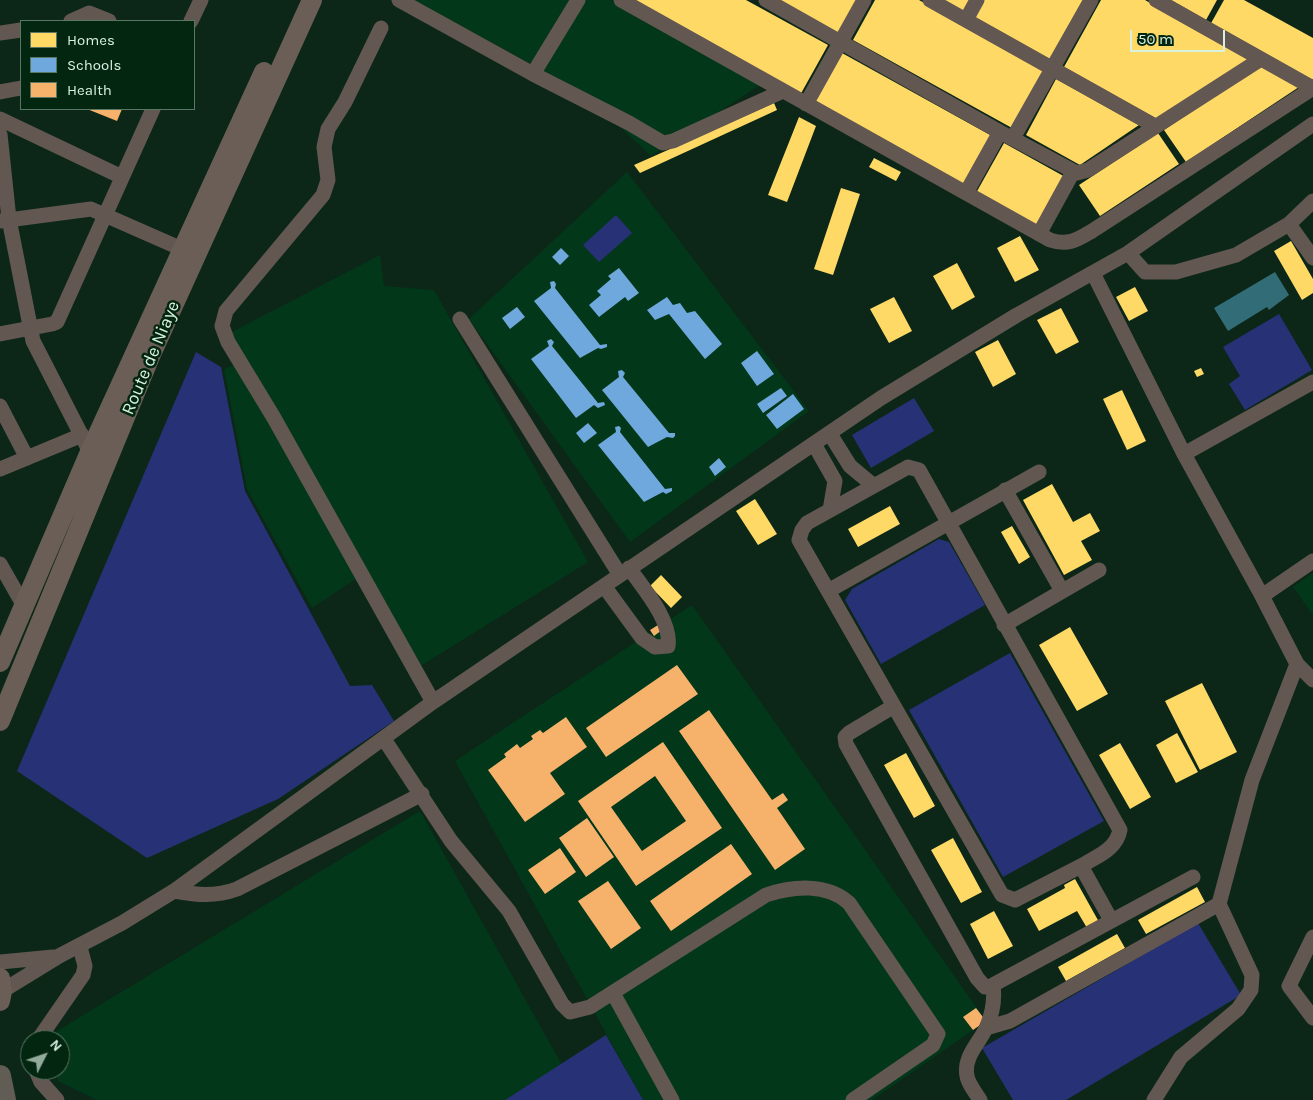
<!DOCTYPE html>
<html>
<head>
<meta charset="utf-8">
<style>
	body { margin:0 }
	#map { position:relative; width:1313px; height:1100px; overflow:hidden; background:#0c2718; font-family:Karla,sans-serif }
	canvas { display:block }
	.legend { position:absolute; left:20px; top:20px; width:175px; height:90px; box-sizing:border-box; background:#032611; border:1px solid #597763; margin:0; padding:6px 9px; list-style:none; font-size:15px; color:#d9f1df }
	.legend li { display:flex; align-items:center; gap:10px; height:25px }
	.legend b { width:25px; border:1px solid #597763 }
	.north { position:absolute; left:20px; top:1030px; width:50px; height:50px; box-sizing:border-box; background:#032611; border:1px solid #597763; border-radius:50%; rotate:49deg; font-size:14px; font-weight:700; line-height:20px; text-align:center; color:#d9f1df }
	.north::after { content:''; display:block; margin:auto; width:18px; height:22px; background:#91aa99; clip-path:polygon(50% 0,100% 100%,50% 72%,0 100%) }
	.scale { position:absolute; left:1130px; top:30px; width:95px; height:22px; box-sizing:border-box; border:2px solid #d9f1df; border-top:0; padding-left:6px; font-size:15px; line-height:18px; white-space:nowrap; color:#d9f1df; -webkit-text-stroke:4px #032611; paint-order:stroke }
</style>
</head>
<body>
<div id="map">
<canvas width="1313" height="1100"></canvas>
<ul class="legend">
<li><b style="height:14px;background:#ffd966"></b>Homes</li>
<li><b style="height:14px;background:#6fa8dc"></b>Schools</li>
<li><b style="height:14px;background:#f6b26b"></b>Health</li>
</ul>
<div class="north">N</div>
<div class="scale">50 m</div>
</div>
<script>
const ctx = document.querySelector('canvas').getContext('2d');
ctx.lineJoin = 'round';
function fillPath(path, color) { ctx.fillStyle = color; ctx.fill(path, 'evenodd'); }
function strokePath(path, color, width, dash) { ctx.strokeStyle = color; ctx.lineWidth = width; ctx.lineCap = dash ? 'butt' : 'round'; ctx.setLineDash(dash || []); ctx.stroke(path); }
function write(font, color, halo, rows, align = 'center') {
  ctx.font = font + ' Karla,sans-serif'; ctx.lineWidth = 5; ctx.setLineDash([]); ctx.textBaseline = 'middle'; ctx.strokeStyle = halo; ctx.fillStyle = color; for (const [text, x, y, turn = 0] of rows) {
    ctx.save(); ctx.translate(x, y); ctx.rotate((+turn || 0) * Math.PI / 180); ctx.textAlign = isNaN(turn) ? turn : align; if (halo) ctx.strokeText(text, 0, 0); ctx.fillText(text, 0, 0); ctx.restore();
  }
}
const built = new Path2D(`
	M414,0h196l150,85 -109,71 -67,-63z
	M627,172l182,239 -179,131 -161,-223z
	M380,255l4,31 50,4 154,272 -169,105 -62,-89 -45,30 -65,-119 -23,-120 20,-8 -14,-28z
	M1313,573v42l-20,-28z
	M692,605l294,416 -114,79h-229l-188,-339z
	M420,811l142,254 -57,35h-408l-39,-19 -1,-11h3v-30h-7l-1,-6z`);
const green = new Path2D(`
	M616,215l16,18 -33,29 -16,-17z
	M1279,314l33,56 -67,40 -16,-26 11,-8 -17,-29z
	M196,352l25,15 24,124 105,195 22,-1 22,36 -116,78 -131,59 -130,-87z
	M914,398l20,33 -63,37 -19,-33z
	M939,539l10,3 36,63 -104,59 -36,-64 7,-11z
	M1010,653l94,168 -101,56 -94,-167z
	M1198,923l43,72 -175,105h-53l-31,-52z
	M606,1035l37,65h-138z`);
const water = new Path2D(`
	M1275,272l14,23 -20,15 -2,-3 -39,24 -14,-23z`);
const homes = new Path2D(`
	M624,0h122l82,45 -29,52z
	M777,0h80l-19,34z
	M875,0h44l125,70 -32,58 -159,-88z
	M942,0h29l-7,12z
	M983,0h103l-33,61 -79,-44z
	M1101,0h44l105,59 -93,60 -93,-52z
	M1171,0h46l-11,20z
	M1224,0h20l69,38v41l-3,2 -100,-56z
	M842,53l150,83 -28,52 -150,-84z
	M1263,64l39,21 -116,77 -22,-32z
	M1056,79l83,46 -59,40 -54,-30z
	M774,103l3,7 -137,63 -6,-8z
	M799,117l17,9 -29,76 -19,-7z
	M1158,133l21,31 -79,52 -21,-31z
	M1004,143l63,35 -28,50 -63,-35z
	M874,158l27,14 -5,9 -27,-14z
	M841,188l19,6 -27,81 -19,-6z
	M1020,236l19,34 -24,12 -18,-34z
	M1291,241l22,38v14l-11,7 -28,-49z
	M957,263l18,34 -23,13 -19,-34z
	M1135,287l13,24 -19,10 -13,-24z
	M894,297l18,34 -23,12 -19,-34z
	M1061,308l18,34 -23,12 -19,-34z
	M998,340l18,34 -23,13 -18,-35z
	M1201,368l3,6 -7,3 -3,-6z
	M1122,390l24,51 -19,9 -24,-51z
	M1052,484l21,38 17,-9 10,18 -19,10 11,19 -28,15 -41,-75z
	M755,499l22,35 -19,11 -22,-34z
	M890,506l10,18 -42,23 -10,-18z
	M1012,526l18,31 -11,7 -18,-32z
	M661,575l21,22 -11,11 -21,-22z
	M1070,627l38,67 -31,17 -38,-66z
	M1202,683l35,69 -37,18 -35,-69z
	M1177,733l21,39 -22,11 -20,-38z
	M1120,743l31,54 -21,12 -31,-54z
	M906,753l29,53 -21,12 -30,-53z
	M953,838l29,54 -21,11 -30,-53z
	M1075,879l24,43 -12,6 -10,-17 -38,20 -12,-22 38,-21 -1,-3z
	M1197,887l8,15 -59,32 -8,-14z
	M994,911l19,35 -25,13 -18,-35z
	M1117,934l8,14 -59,33 -8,-14z`);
const schools = new Path2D(`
	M561,248l8,8 -9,9 -8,-8z
	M619,268l20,25 -11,8 -3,-4 -26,20 -10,-12 12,-10 -4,-4 14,-12 -3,-3z
	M554,281l2,3 -1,4 45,57 7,-1v3l-6,2 -3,-1 -18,10 -46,-57 17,-13 -1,-6z
	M667,297l6,8 7,-2 7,10 8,-2 27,33 -17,15 -36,-45 -14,6 -8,-10z
	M517,307l8,10 -15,12 -8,-11z
	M551,339l3,3 -2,4 46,57 6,-1 1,3 -7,3 -4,-3 -18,13 -45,-59 18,-13 -2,-5z
	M757,351l17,23 -17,12 -16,-23z
	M622,370l3,3 -2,4 46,56h6v3l-2,2 -6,-1 -19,10 -46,-57 17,-13 -1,-6z
	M781,388l6,8 -24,17 -6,-9z
	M793,394l11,15 -27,20 -11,-14z
	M588,423l9,10 -13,10 -8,-10z
	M619,426l2,2 -1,4 45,57 7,-1v3l-6,3 -3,-2 -19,10 -46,-57 18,-13 -1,-5z
	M719,458l7,9 -11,9 -6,-9z`);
const health = new Path2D(`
	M87,109h35l-5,12z
	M658,625l4,5 -8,6 -4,-6z
	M677,665l21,29 -92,63 -20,-29z
	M709,710l63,90 11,-7 5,7 -11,8 28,41 -30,21 -96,-139z
	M566,717l21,30 -37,26 15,21 -40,28 -37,-52 18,-13 -2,-3 13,-10 3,4 13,-9 -2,-3 9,-6 3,3z
	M663,742l59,86 -86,58 -58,-85zM655,776l31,45 -44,30 -31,-44z
	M587,818l27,39 -28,20 -27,-39z
	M731,844l21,30 -81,57 -21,-30z
	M560,848l16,24 -31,22 -17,-24z
	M608,881l33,47 -30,21 -33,-48z
	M976,1008l10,13 -13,9 -10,-13z`);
const minor = new Path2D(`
	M399,0l134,74 96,49 34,20 10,-2 110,-50
	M621,0l429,240c18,6 27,0 42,-9l221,-143
	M766,0l234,132 77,41 11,-3 173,-111
	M930,0l225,126
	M1156,0l157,88
	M966,20l11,-20
	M71,21l18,-8 20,8
	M191,21l10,-21
	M381,28l-36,74 -17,27 -4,18 4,33 -5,15 -97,116 -4,15 6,16 46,76 159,284
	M0,33l21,-3
	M533,74l45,-74
	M0,92l21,-4
	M806,104l58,-104
	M0,119l122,58
	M0,134l9,85 24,122 57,111
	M1013,138l78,-138
	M966,193l34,-61
	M0,221l91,-12 91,40
	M1289,224l24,34
	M1039,234l34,-62
	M1128,253l17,19h31l60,-17 53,-31 24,-23
	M1093,273l91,181 78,142 35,68 16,16
	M460,319l160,256
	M0,334l52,-10 5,-2 96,-213
	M0,406l27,52
	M830,434l20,32 24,20
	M814,444l21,37 -5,29
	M1184,454l129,-72
	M0,469l82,-34
	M1005,490l57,101
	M0,564l24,42
	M604,586l38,52 13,9 13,-1c4,-25 -25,-58 -39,-78
	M828,591l211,-119
	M1262,596l51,-35
	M1004,625l95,-55
	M894,706l-45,27 -4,4 1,7 131,234 8,9h4l204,-110
	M384,739l67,102 58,70 53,93 8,8 20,-5 176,-112c27,-9 61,-12 83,8l89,131 -5,11 -80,55
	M1081,866c16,-10 35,-16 39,-36l-201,-360 -11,-3 -101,56 -5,7 -3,10 203,355 13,5 66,-34 30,54
	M174,891c23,4 41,6 63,-2l185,-95
	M1313,937l-24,49 24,32
	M0,962l53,-5
	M2,991l57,-35 63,-33 52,-32 259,-189 448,-304 136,-83 111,-62 185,-129
	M613,993l59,107
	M986,1028l24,-7 209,-117
	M38,1040l45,-65 2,-9 -5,-19
	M36,1070l5,12 16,18
	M980,1100c-4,-7 -12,-16 -13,-24 -4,-20 13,-33 20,-50 6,-14 8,-26 6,-41
	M1154,1100l27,-43 57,-48 13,-19 1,-15 -33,-71 33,-124 45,-116`);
const major = new Path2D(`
	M0,662l90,-210 174,-380
	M0,721l151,-367 161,-354
	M0,978l2,13 -2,10`);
const highway = new Path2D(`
	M0,1076l5,24`);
const streetNames = [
	["Route de Niaye",151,358,-67]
];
fillPath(built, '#02371a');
fillPath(green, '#273175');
fillPath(water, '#316c77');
fillPath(homes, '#ffd966');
fillPath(schools, '#6fa8dc');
fillPath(health, '#f6b26b');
strokePath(minor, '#635751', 15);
strokePath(major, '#6a5e56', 20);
strokePath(highway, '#615c54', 22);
write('18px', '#d9f1df', '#032611', streetNames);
</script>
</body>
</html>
